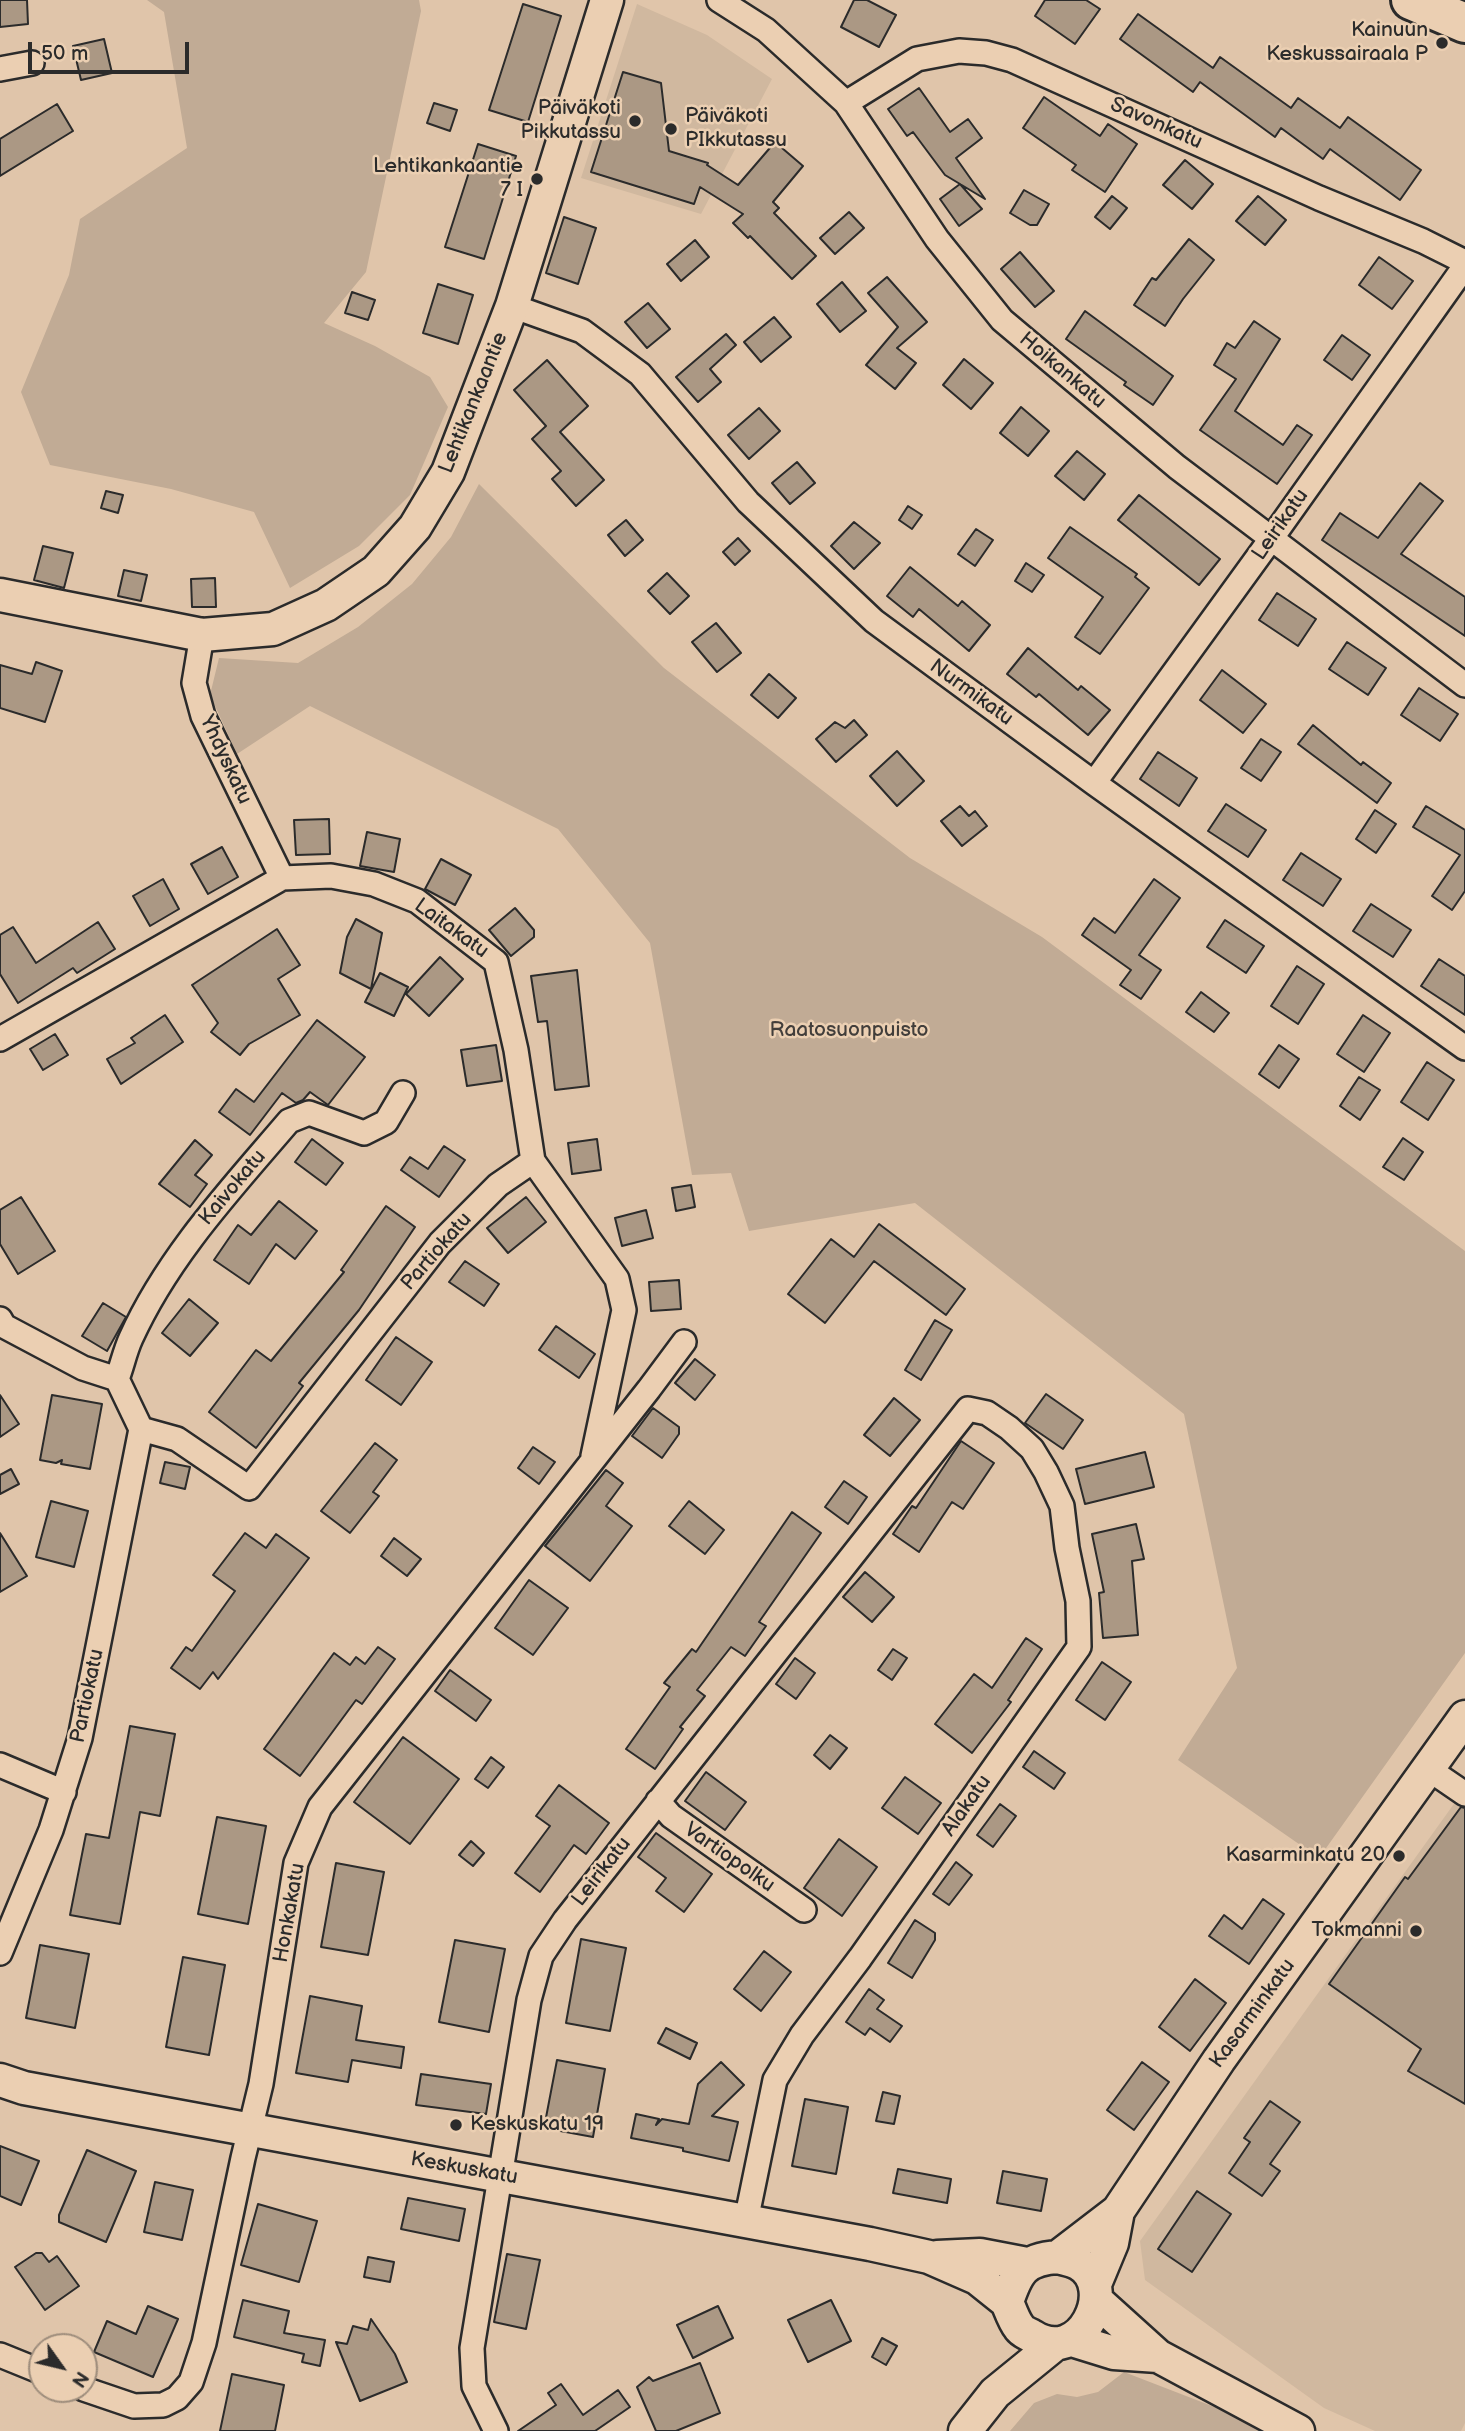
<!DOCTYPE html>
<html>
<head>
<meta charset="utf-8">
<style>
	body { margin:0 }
	#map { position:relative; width:1465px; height:2431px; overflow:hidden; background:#e0c5aa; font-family:"Balsamiq Sans",sans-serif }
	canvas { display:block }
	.north { position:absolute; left:28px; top:2333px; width:70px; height:70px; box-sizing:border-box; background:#ebcfb2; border:2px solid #9e8d7c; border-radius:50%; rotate:124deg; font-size:19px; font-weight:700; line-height:28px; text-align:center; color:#2b2b2b }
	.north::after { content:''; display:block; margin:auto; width:24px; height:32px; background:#2b2b2b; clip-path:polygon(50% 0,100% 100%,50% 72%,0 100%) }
	.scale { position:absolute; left:28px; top:42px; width:161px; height:32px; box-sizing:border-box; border:4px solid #2b2b2b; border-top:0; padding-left:9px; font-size:21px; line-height:24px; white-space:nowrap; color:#2b2b2b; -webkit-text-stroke:5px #ebcfb2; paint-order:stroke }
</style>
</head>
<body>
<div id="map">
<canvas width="1465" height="2431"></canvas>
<div class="north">N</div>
<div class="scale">50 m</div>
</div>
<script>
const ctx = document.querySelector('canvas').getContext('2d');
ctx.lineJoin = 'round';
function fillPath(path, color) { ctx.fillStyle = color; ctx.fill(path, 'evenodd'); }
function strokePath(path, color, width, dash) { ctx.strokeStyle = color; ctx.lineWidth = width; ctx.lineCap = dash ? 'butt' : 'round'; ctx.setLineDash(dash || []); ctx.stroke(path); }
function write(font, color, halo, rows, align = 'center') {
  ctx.font = font + ' "Balsamiq Sans",sans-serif'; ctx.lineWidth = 5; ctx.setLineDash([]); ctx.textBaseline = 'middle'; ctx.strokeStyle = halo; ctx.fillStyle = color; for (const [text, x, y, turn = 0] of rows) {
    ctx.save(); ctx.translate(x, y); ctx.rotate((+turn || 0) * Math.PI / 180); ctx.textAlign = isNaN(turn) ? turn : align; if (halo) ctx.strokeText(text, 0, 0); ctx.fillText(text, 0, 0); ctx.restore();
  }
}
const built = new Path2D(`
	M637,4l70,31 65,44 -71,135 -120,-36z
	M1456,1801l9,4v618l-4,8h-86l-51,-23 -179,-128 -5,-39z`);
const green = new Path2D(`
	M147,0h272l2,11 -55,261 -42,51 51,23 55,31 18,30 -38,88 -51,51 -69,42 -36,-76 -83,-23 -121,-24 -29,-73 48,-117 11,-56 107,-71 -23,-136z
	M479,484l185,184 246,190 132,79 423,314v402l-146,205 -141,-98 59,-92 -53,-254 -269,-211 -166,28 -18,-58 -39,2 -42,-232 -92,-114 -248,-123 -73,48 -27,-59 9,-37 79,5 60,-36 54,-43 39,-47z
	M1124,2372l119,46 20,13h-253l24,-28 23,-9 20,3 21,-5z`);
const building = new Path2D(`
	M0,0h27l1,24 -28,3z
	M854,0h13l29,15 -17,32 -38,-20z
	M1045,0h41l14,9 -25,35 -40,-28z
	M523,4l38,12 -33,106 -39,-12z
	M1138,14l75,54 7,-11 71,51 7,-10 42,30 8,-11 73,53 -21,30 -70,-51 -7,10 -42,-31 -6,9 -75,-55 -7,10 -73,-53z
	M104,39l8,34 -31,7 -8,-34z
	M623,72l38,11 8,68 39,12 -1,2 31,20 37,-43 28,24 -30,36 6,6 -5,5 42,43 -24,23 -42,-43 -2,2 -15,-15 10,-9 -43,-27 -6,17 -103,-32z
	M919,88l31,44 18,-13 14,19 -26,20 29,41 -40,-24 -32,-43 -6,4 -19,-27z
	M1044,97l56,39 8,-12 29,20 -32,48 -33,-22 4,-5 -53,-37z
	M434,103l23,7 -7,21 -23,-8z
	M57,104l16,27 -73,45v-37z
	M478,144l38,12 -32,103 -39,-12z
	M1185,160l28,24 -21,25 -29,-24z
	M960,184l22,25 -23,17 -19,-27z
	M1024,190l25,14 -12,21h-7l-20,-12z
	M1112,196l15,12 -17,21 -15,-12z
	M1258,196l28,24 -21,25 -29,-24z
	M849,212l15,16 -29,26 -15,-16z
	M564,217l32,11 -18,56 -32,-11z
	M1189,239l25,21 -31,39 -18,27 -31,-21 18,-27 4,2z
	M695,240l14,17 -28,24 -14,-17z
	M1020,252l34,39 -19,16 -34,-38z
	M1379,257l34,24 -21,28 -33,-24z
	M887,277l40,45 -30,26 19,15 -21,26 -29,-24 32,-38 -30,-34z
	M842,282l24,29 -26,21 -23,-28z
	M438,284l35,11 -15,49 -35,-11z
	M352,292l23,8 -7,20 -23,-7z
	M648,303l22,26 -23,19 -22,-26z
	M1085,311l88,65 -20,29 -29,-20 2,-3 -60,-43z
	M774,317l17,20 -30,25 -17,-20z
	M1254,321l26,18 -45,72 48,34 14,-20 15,10 -35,49 -77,-54 36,-51 -22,-14 13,-22 8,5z
	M726,334l10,11 -26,24 11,13 -23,20 -22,-25z
	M1342,335l28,20 -18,25 -28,-20z
	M964,359l29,24 -22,26 -28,-24z
	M547,360l41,46 -28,26 44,48 -28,26 -24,-27 9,-8 -29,-32 14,-13 -32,-36z
	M1021,407l28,24 -21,25 -28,-23z
	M759,408l21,23 -31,28 -21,-24z
	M1077,451l28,23 -21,26 -29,-24z
	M797,462l18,21 -25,21 -18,-21z
	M1420,483l23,18 -42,53 64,43v39l-143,-96 18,-27 38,25z
	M106,491l17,4 -5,18 -17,-5z
	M1139,495l81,64 -21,26 -81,-65z
	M908,506l14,9 -10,14 -13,-9z
	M626,520l17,20 -18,16 -17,-21z
	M854,522l26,21 -26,26 -23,-23z
	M1070,527l67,47 -2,3 14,11 -49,66 -25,-17 28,-40 -55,-39z
	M976,529l17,11 -18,26 -17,-12z
	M738,538l12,13 -15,14 -12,-13z
	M43,546l30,7 -9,35 -30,-8z
	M1026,563l18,12 -12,17 -17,-11z
	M910,567l48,39 4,-5 28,24 -21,26 -50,-42 -6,8 -26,-21z
	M124,570l23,5 -6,26 -23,-5z
	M667,573l22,23 -19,18 -22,-23z
	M215,578l1,29h-24l-1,-28z
	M1277,593l39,26 -18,27 -39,-26z
	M716,623l25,30 -24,19 -25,-30z
	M1347,642l39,26 -18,27 -39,-26z
	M1028,648l50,42 3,-4 29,24 -22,25 -49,-41 -3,3 -29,-23z
	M36,662l26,9 -17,51 -45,-14v-43l32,9z
	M1222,670l44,34 -23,29 -43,-33z
	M769,674l27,24 -18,20 -27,-23z
	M1419,688l39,26 -18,27 -39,-26z
	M854,720l13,15 -31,27 -20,-23 19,-17 10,6z
	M1313,725l48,40 2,-3 28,21 -14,20 -79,-59z
	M1261,739l20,13 -20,29 -20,-13z
	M897,751l27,30 -27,25 -27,-30z
	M1158,752l39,26 -18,28 -39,-27z
	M1226,804l40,26 -18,27 -40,-26z
	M960,806l9,10 6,-5 12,15 -25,20 -21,-25z
	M1426,806l39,24v61l-13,19 -20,-14 28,-41 -47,-28z
	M1375,810l21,14 -20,29 -20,-14z
	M329,819l1,35 -34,1 -2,-35z
	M367,832l33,7 -6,33 -34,-6z
	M222,847l16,30 -30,17 -17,-30z
	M1301,853l40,26 -18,27 -40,-26z
	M441,859l30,16 -16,30 -30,-16z
	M163,879l16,30 -29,17 -17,-30z
	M1154,879l26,19 -41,57 22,15 -20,29 -21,-14 11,-15 -49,-35 12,-17 21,15z
	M1371,904l40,26 -18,27 -40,-26z
	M515,908l19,22v7l-23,19 -22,-26z
	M356,919l26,14 -11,56 -31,-16 7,-36z
	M1225,920l39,26 -18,27 -39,-26z
	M98,922l17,27 -38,24 -4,-5 -55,35 -18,-29v-39l13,-8 23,36z
	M277,929l23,36 -22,14 22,36 -51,29 -9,11 -29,-23 7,-9 -26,-38z
	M440,957l23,22 -34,37 -23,-22z
	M1439,959l26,17v39l-44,-29z
	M1297,966l27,18 -26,40 -27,-18z
	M577,970l12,116 -34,4 -8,-69 -9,1 -7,-46z
	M380,973l28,14 -14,29 -29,-14z
	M1201,992l28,21 -15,19 -28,-20z
	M165,1015l18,27 -62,42 -14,-25 28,-16 -4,-5z
	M1363,1015l27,18 -26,39 -27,-18z
	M317,1020l48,37 -37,48 -18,-13 -7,8 -7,3 -14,-10 -32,42 -31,-23 17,-23 18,13z
	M55,1034l13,21 -25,15 -13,-21z
	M496,1045l6,36 -35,5 -6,-36z
	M1279,1045l20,14 -20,29 -20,-14z
	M1427,1062l27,18 -26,40 -27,-18z
	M1359,1077l21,13 -20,30 -20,-14z
	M1403,1138l20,14 -19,28 -21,-13z
	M312,1139l31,24 -17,22 -31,-23z
	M597,1139l4,31 -29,4 -4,-31z
	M195,1140l17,15 -17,20 12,9 -17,23 -31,-23z
	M444,1146l21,14 -26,37 -38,-27 9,-13 18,12z
	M691,1185l4,22 -19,4 -4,-23z
	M21,1197l34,54 -37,23 -18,-30v-34z
	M526,1197l20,25 -38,31 -21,-25z
	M279,1201l38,30 -22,28 -19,-15 -27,40 -35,-24 24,-35 13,10z
	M386,1206l29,21 -56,83 -60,73 4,3 -47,62 -47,-36 47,-62 15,11 73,-89 -3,-2z
	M646,1210l7,28 -31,8 -7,-28z
	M879,1224l86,65 -19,26 -72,-54 -49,62 -37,-29 43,-55 23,18z
	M465,1261l34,23 -15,22 -35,-24z
	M679,1280l2,29 -30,2 -2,-29z
	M189,1299l29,24 -28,33 -28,-23z
	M103,1303l23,14 -19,34 -25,-15z
	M935,1320l17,10 -31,50 -16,-10z
	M556,1326l39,28 -16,24 -40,-28z
	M396,1337l36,25 -31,43 -35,-25z
	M695,1359l20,16 -20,25 -20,-17z
	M1046,1394l37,26 -20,29 -38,-26z
	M0,1395l19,29 -19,13z
	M52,1395l50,9 -12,65 -29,-5 1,-4 -6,3 -16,-3z
	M894,1398l26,22 -30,36 -26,-21z
	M653,1408l26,19v7l-17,24 -30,-22z
	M961,1441l33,22 -31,46 -11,-7 -33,50 -26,-18 19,-28 4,2z
	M375,1443l22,17 -24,32 6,4 -29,37 -29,-22z
	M533,1447l22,15 -16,22 -21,-16z
	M1145,1452l9,35 -69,17 -9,-35z
	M165,1462l25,5 -5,22 -25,-6z
	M11,1469l8,15 -19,10v-19z
	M606,1470l17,13 -17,23 26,20 -42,55 -45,-35z
	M844,1481l23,16 -19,27 -23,-17z
	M51,1501l37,10 -14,56 -38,-10z
	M689,1501l35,29 -19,24 -36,-28z
	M792,1512l29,21 -62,89 7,4 -21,30 -14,-9 -34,43 8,6 -25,31 3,2 -28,40 -29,-20 44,-62 -6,-4 28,-34 4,3z
	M1136,1524l8,35 -12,2 6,74 -35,3 -4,-45 5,-1 -12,-58z
	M0,1533l27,43 -27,16z
	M245,1533l21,15 10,-14 33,24 -91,121 -5,-7 -13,17 -29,-21 15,-21 6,4 43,-60 -22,-16z
	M394,1538l27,21 -14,17 -26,-20z
	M865,1572l29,25 -22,25 -29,-25z
	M529,1580l39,28 -35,47 -38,-27z
	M1026,1638l16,11 -34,51 3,2 -39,51 -37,-29 39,-50 18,14z
	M378,1647l17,12 -33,45 -6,-4 -56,76 -36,-27 70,-96 16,12 6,-8 9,7z
	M893,1649l14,9 -15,22 -14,-10z
	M795,1658l20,15 -19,26 -20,-15z
	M1102,1662l29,20 -26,38 -29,-20z
	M450,1670l41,30 -15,21 -41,-30z
	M130,1726l45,8 -15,82 -20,-4 -20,112 -50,-9 16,-81 23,4z
	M830,1735l17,13 -17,21 -16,-14z
	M403,1737l56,42 -49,65 -56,-42z
	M1034,1751l31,22 -11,16 -31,-22z
	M491,1757l13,10 -16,21 -13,-9z
	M706,1772l40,30 -21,28 -40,-29z
	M905,1777l36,26 -23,31 -36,-26z
	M559,1785l50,38 -23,31 -12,-9 -34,47 -25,-19 35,-47 -14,-10z
	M1000,1804l16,12 -23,31 -16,-12z
	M1461,1807l4,1v296l-57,-33 13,-22 -92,-65 76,-107 3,2z
	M217,1817l49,9 -18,98 -50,-10z
	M656,1833l56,41 -28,38 -28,-21 10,-13 -28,-21z
	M839,1839l38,28 -35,49 -38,-28z
	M471,1841l13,12 -11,13 -14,-11z
	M956,1862l16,13 -23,30 -16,-11z
	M336,1863l48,9 -16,83 -47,-8z
	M1263,1899l21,15 -35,50 -40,-28 15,-21 18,14z
	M915,1920l20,13v7l-23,38 -24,-15z
	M581,1939l45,9 -16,83 -44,-8z
	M455,1940l50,9 -16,83 -50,-10z
	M40,1945l49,9 -14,74 -49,-10z
	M764,1951l27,21 -30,39 -27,-22z
	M183,1957l42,8 -16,90 -43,-8z
	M1195,1979l31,24 -36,48 -31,-24z
	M869,1989l15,11 -7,9 25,17 -12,16 -20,-14 -5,7 -19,-13z
	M310,1996l52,10 -6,34 48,7 -3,21 -49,-8 -4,22 -52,-9z
	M666,2028l31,15 -7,16 -32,-16z
	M557,2060l48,9 -12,68 -49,-9z
	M721,2062l23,23 -32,31 26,6 -9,39 -46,-10v-3l-52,-10 5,-24 23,5 -3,6 6,-6 27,5 9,-40z
	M1142,2062l27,20 -35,48 -27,-20z
	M421,2074l70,10 -5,30 -70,-9z
	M883,2092l17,4 -6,28 -18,-3z
	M805,2099l43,8 -12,67 -44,-8z
	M1270,2101l30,21 -30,42 10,7 -18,25 -33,-23 21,-31 -6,-4z
	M0,2146l39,15 -18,44 -21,-9z
	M87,2150l49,21 -30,71 -47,-20v-7z
	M898,2169l53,10 -4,24 -54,-10z
	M1003,2171l44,8 -6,32 -44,-8z
	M155,2182l38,8 -11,50 -38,-8z
	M1197,2191l34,23 -39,58 -34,-23z
	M408,2198l57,11 -6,32 -58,-12z
	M258,2204l59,17 -18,61 -58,-17z
	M36,2253h6l7,9 8,-6 22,30 -34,24 -30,-43z
	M507,2254l33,6 -14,69 -32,-7z
	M368,2257l26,5 -4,20 -26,-5z
	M243,2300l46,11 -5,22 41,7 -5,26 -18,-4 2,-8 -70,-17z
	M831,2300l20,41 -43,21 -20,-42z
	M148,2306l30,13 -25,58 -59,-25 13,-31 29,13z
	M718,2306l15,32 -40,20 -16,-33z
	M371,2319l24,35 12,28 -47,19 -24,-59 11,2 6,-18 15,4z
	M882,2338l15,8 -11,19 -14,-8z
	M700,2363l20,50 -44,18h-20l-19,-44 12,-10 4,4z
	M232,2374l52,11 -9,46h-55z
	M561,2384l22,31 35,-25 12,17 -35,24h-77l38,-26 -8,-12z`);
const street = new Path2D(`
	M719,0l47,30 80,73 91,136 65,81 175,147 288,218
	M0,69l32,-6
	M846,103l71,-44 42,-8 27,2 26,7 307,138 104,43 42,21
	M512,306l70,25 58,43 108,128 126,119 220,162 371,265
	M202,635l-8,48 9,33 79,162
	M1094,783l177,-244 194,-273
	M0,1039l282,-161 49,-2 43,8 43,17 79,61 20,88 17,111 84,118 7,31 -31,146
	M0,1319l4,7 79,42 34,11 24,50 36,10 72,49 191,-245 58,-58 35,-24
	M117,1379c5,-13 8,-28 14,-41 37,-82 100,-149 158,-217l20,-8 55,20 22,-11 17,-29
	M0,1765l64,27
	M1427,1768l38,26
	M658,1801l13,15 133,94
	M0,1953l51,-123 29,-92 61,-309
	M0,2355l42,17
	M84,2389l50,17 29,-1 14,-7 14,-16 13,-39 39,-185 18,-74 35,-221 24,-56 329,-418 35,-47
	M496,2431l-22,-45 -2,-38 57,-348 12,-44 24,-36 403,-511 19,4 22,15 23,21 14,23 16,34 5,42 11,53 1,46 -219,311 -58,77 -27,45 -29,141`);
const secondary = new Path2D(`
	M0,595l202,40 71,-6 53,-24 50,-34 39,-44 33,-55 64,-166 95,-306
	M0,2080l24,8 846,156 59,13 48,21 30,24
	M937,2257l43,-2 47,9
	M1058,2257l60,-46 101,-151 246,-343
	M1058,2257c6,2 15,3 21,7 40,23 2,104 -47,72 -4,-2 -11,-5 -13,-9 -5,-6 -9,-18 -12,-25 10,-30 17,-43 51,-45z
	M1095,2284l17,-41 6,-32
	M1096,2300l62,56 140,75
	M1072,2340l42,13 44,3
	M965,2431l30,-38 59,-48`);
const highway = new Path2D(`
	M1411,0l54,23`);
const markers = [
	[1442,43,7,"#2b2b2b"],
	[635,121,7,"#2b2b2b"],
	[671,129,7,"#2b2b2b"],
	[537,179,7,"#2b2b2b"],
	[1399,1856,7,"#2b2b2b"],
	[1416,1931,7,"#2b2b2b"],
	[456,2125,7,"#2b2b2b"]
];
const poiNames = [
	["Kainuun",1428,31],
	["Keskussairaala P",1428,55],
	["Päiväkoti",621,109],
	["Pikkutassu",621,133],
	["Päiväkoti",685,117,"left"],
	["PIkkutassu",685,141,"left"],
	["Lehtikankaantie",523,167],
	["7 I",523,191],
	["Kasarminkatu 20",1385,1856],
	["Tokmanni",1402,1931],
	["Keskuskatu 19",470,2125,"left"]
];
const streetNames = [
	["Savonkatu",1156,124,24],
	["Hoikankatu",1062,371,40],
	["Lehtikankaantie",474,403,-68],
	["Leirikatu",1281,525,-55],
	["Nurmikatu",971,693,36],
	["Yhdyskatu",225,760,65],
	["Laitakatu",451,929,36],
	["Kaivokatu",233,1188,-50],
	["Partiokatu",437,1252,-49],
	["Partiokatu",88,1696,-78],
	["Alakatu",967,1806,-55],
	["Vartiopolku",729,1858,35],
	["Leirikatu",602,1872,-52],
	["Honkakatu",290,1913,-80],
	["Kasarminkatu",1253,2014,-54],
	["Keskuskatu",464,2169,10]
];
const parkNames = [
	["Raatosuonpuisto",849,1031]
];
fillPath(built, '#d0b89f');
fillPath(green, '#c1ab95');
fillPath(building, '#ab9884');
strokePath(building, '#2b2b2b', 2);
strokePath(street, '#2b2b2b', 28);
strokePath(secondary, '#2b2b2b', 37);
strokePath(highway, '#2b2b2b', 44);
strokePath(street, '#ebcfb2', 23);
strokePath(secondary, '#ebcfb2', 32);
strokePath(highway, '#ebcfb2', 38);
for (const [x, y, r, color] of markers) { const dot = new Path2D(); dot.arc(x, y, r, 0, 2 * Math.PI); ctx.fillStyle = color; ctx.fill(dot); strokePath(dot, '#ebcfb2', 2.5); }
write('21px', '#2b2b2b', '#ebcfb2', poiNames, 'right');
write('21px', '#2b2b2b', '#ebcfb2', streetNames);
write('21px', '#423e3b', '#ebcfb2', parkNames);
</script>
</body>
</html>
